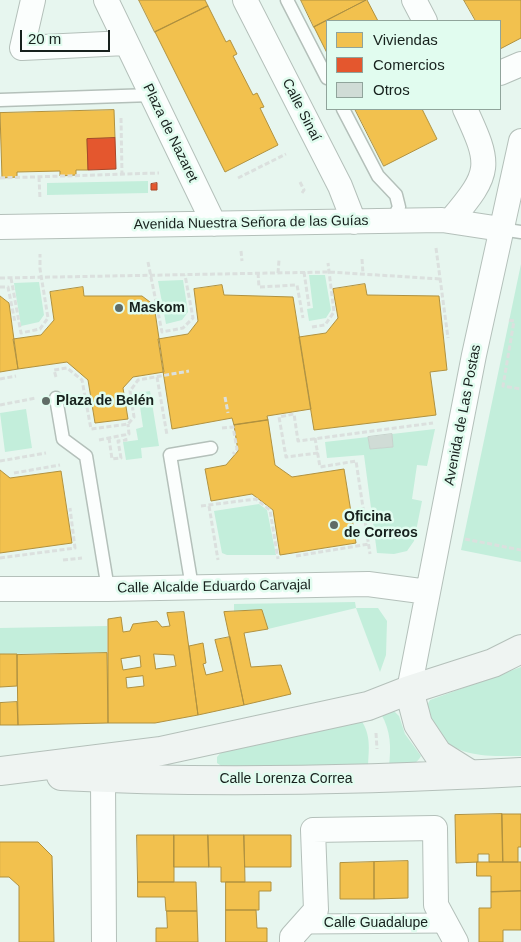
<!DOCTYPE html>
<html>
<head>
<meta charset="utf-8">
<style>
	body { margin:0 }
	#map { position:relative; width:521px; height:942px; overflow:hidden; background:#e7f6ef; font-family:Helvetica,sans-serif }
	canvas { display:block }
	.legend { position:absolute; left:326px; top:20px; width:175px; height:90px; box-sizing:border-box; background:#e1fcef; border:1px solid #90a49b; margin:0; padding:6px 9px; list-style:none; font-size:15px; color:#17211d }
	.legend li { display:flex; align-items:center; gap:10px; height:25px }
	.legend b { width:25px; border:1px solid #90a49b }
	.scale { position:absolute; left:20px; top:30px; width:90px; height:22px; box-sizing:border-box; border:2px solid #17211d; border-top:0; padding-left:6px; font-size:15px; line-height:18px; white-space:nowrap; color:#17211d; -webkit-text-stroke:4px #e1fcef; paint-order:stroke }
</style>
</head>
<body>
<div id="map">
<canvas width="521" height="942"></canvas>
<ul class="legend">
<li><b style="height:14px;background:#f2c14e"></b>Viviendas</li>
<li><b style="height:14px;background:#e4572e"></b>Comercios</li>
<li><b style="height:14px;background:#d0dcd6"></b>Otros</li>
</ul>
<div class="scale">20 m</div>
</div>
<script>
const ctx = document.querySelector('canvas').getContext('2d');
ctx.lineJoin = 'round';
function fillPath(path, color) { ctx.fillStyle = color; ctx.fill(path, 'evenodd'); }
function strokePath(path, color, width, dash) { ctx.strokeStyle = color; ctx.lineWidth = width; ctx.lineCap = dash ? 'butt' : 'round'; ctx.setLineDash(dash || []); ctx.stroke(path); }
function write(font, color, halo, rows, align = 'center') {
  ctx.font = font + ' Helvetica,sans-serif'; ctx.lineWidth = 5; ctx.setLineDash([]); ctx.textBaseline = 'middle'; ctx.strokeStyle = halo; ctx.fillStyle = color; for (const [text, x, y, turn = 0] of rows) {
    ctx.save(); ctx.translate(x, y); ctx.rotate((+turn || 0) * Math.PI / 180); ctx.textAlign = isNaN(turn) ? turn : align; if (halo) ctx.strokeText(text, 0, 0); ctx.fillText(text, 0, 0); ctx.restore();
  }
}
const green = new Path2D(`
	M148,181v12l-101,2v-12z
	M521,264v298l-60,-12z
	M309,275h16l6,35 -5,8 -17,3 -2,-12 6,-1z
	M183,280l5,32 -6,8 -16,4 -8,-43z
	M39,282l5,33 -5,7 -18,4 -7,-43z
	M150,391l9,55 -18,2 1,10 -16,2 -3,-18 15,-2 -2,-11 7,-2 -5,-34z
	M26,409l6,39 -27,4 -5,-39z
	M435,429l-8,37 -10,-1 -5,34 10,2 -8,40 -7,10 -13,3 -17,-1 -13,-98 -37,3 -2,-16 43,-5 2,12 23,-2 -1,-13z
	M259,504l8,6 9,45h-49l-5,-2 -8,-42z
	M355,602l1,6h22l9,13 -1,34 -6,17 -24,-64 -88,21 -6,-19 -28,2v-8z
	M107,626v27l-107,1v-26z
	M521,667v89c-28,0 -64,3 -83,-23 -5,-7 -8,-16 -13,-24l5,-9z
	M393,710l6,6 6,18 16,22c-7,13 -19,10 -32,10 2,-19 2,-35 -8,-52z
	M361,720c10,15 8,28 7,46l-145,1 -6,-4v-6l5,-6z`);
const homes = new Path2D(`
	M139,0h66l3,6 -53,26z
	M301,0h65l-52,27z
	M367,0l11,21h-51v32l-13,-26z
	M464,0h57v38l-21,11v-28h-24z
	M208,6l18,36 4,-2 7,14 -4,2 20,39 4,-2 7,14 -4,1 18,37 -53,27 -70,-140z
	M355,109h67l15,30 -53,27z
	M114,110l1,28 -28,1 1,31h-12v5l-16,1v-5l-43,1v5l-15,1 -2,-65z
	M365,284l2,11 72,1 8,74 -17,2 6,43 -122,15 -15,-93 27,-4 12,-15 -5,-29z
	M222,285l2,10 69,2 18,112 -44,7 1,4 -34,5 -2,-7 -60,11 -14,-90 30,-5 10,-13 -4,-32z
	M83,287l1,9h58l12,9 10,67 -31,5 -10,11 5,31 -33,4 -7,-43 -21,-18 -49,7 -5,-30 28,-4 13,-15 -4,-28z
	M0,296l9,7 9,66 -18,3z
	M268,420l7,45 17,12 52,-8 12,74 -76,12 -7,-45 -21,-16 -41,7 -6,-32 21,-4 12,-14 -4,-26z
	M0,470l10,8 51,-7 11,72 -72,10z
	M262,610l6,19 -24,4 7,34 30,-2 10,29 -47,11 -20,-93z
	M184,612l14,103 -43,8h-47v-104l13,-2 2,15 7,-1 3,-7 24,-3 5,6 8,-1 -3,-13zM154,654l20,1 2,11 -20,3zM140,656l1,11 -18,3 -2,-11zM143,676l1,10 -17,2 -1,-10z
	M230,637l14,68 -46,10 -9,-69 14,-3 3,20 -3,1 3,11 17,-4 -8,-31z
	M107,653l1,70 -90,2 -1,-70z
	M0,654h17v32l-17,1z
	M17,702l1,23h-18v-22z
	M502,814h19v33h-3v15h-15z
	M502,814l1,48h-14v-8h-11v8l-22,1 -1,-48z
	M137,835h37v47h-36z
	M174,835h34l1,32h-35z
	M208,835h36l1,47h-24v-15h-12z
	M244,835h47v32h-46z
	M0,842h38l14,14 2,86h-35v-56l-10,-9h-9z
	M408,861v37l-34,1v-37z
	M374,862v37h-34v-36z
	M477,862h44v29l-30,1v-16h-14z
	M138,882h58l1,29h-31l-1,-14h-27z
	M226,882h45v9h-12v19h-33z
	M521,891v39h-18v12h-24v-34h12v-16z
	M226,910h30l1,18h10v14h-41z
	M167,911h30l1,31h-42v-14h11z`);
const shops = new Path2D(`
	M115,138l1,31 -28,1 -1,-31z
	M157,183v7h-6v-6z`);
const building = new Path2D(`
	M392,434l1,13 -23,2 -2,-12z`);
const path = new Path2D(`
	M121,118l1,57
	M39,177l1,22
	M0,178l159,-5
	M238,178l48,-24
	M300,182l4,8 -2,3
	M436,248l12,90
	M241,251l1,10
	M362,259l1,15
	M148,262l14,70 21,-4 10,-10 -8,-43
	M304,272l5,34
	M258,273l1,14 38,-2 6,33
	M278,273l1,-13
	M0,278l329,-6 112,7
	M11,278l10,55 19,-4 8,-11 -8,-49v-15
	M0,287h8l7,35
	M509,320l5,1 -11,65 18,3
	M312,327l13,-2 9,-13 -6,-49
	M56,377l-2,-7 13,-2 15,12 9,49 37,-5 6,-7 -4,-26 8,-11 51,-9
	M157,377l10,58
	M0,379l16,-3
	M225,397l3,16
	M0,405l36,-7
	M222,428l11,-1 4,22 -4,5
	M109,438l3,21 9,-1 -3,-17 8,-1 -1,-5
	M315,438l5,29 36,-6 14,93
	M99,440l30,-6 -1,-10
	M318,453l-32,4 -7,-40 15,-3 4,27 135,-18
	M0,461l46,-8
	M14,473l46,-8
	M201,506l55,-7 14,11 8,49
	M209,506l9,54
	M465,539l56,11
	M296,556l73,-12
	M0,558l75,-10 -5,-40
	M63,560l19,-2
	M376,733l1,16`);
const service = new Path2D(`
	M287,0l40,78
	M0,100l152,-5
	M343,109l35,67 18,19 3,12 -7,14
	M501,229l20,3
	M56,398l7,41 23,17 22,133
	M192,587l-22,-132 41,-7`);
const pedestrian = new Path2D(`
	M305,924l141,-1`);
const minor = new Path2D(`
	M33,0l-11,48 104,-5
	M106,0l108,224
	M245,0l95,186 14,36
	M414,0l11,21
	M500,73l21,-9
	M451,220c41,-48 40,-55 14,-111
	M0,227l442,-7 59,9
	M0,589h108l260,-5 60,8
	M409,690l65,-335 47,-214
	M103,779l1,163
	M292,942v-5l24,-27 -3,-80 122,-2 1,77 20,37`);
const secondary = new Path2D(`
	M409,690l9,34 20,30 32,20
	M0,771l161,-20 207,-45 41,-16 84,-27 28,-14
	M61,776c152,8 309,4 460,-4`);
const markers = [
	[119,308,5,"#606c66"],
	[46,401,5,"#606c66"],
	[334,525,5,"#606c66"]
];
const streetNames = [
	["Calle Sinaí",301,110,63],
	["Plaza de Nazaret",170,133,64],
	["Avenida Nuestra Señora de las Guías",251,223,-1],
	["Avenida de Las Postas",463,415,-79],
	["Calle Alcalde Eduardo Carvajal",214,587,-1],
	["Calle Lorenza Correa",286,779],
	["Calle Guadalupe",376,923]
];
const poiNames = [
	["Maskom",129,308],
	["Plaza de Belén",56,401],
	["Oficina",344,517],
	["de Correos",344,533]
];
fillPath(green, '#c3eedb');
fillPath(homes, '#f2c14e');
strokePath(homes, '#b0913f', 1);
fillPath(shops, '#e4572e');
strokePath(shops, '#a64729', 1);
fillPath(building, '#d0dcd6');
strokePath(building, '#c6d2cc', 1);
strokePath(service, '#b4c0ba', 15);
strokePath(pedestrian, '#b4c0ba', 21);
strokePath(minor, '#b4c0ba', 26);
strokePath(secondary, '#b4c0ba', 30);
strokePath(path, '#dbe0de', 3, [5, 2.5]);
strokePath(service, '#fbfefd', 12);
strokePath(pedestrian, '#fbfefd', 19);
strokePath(minor, '#fbfefd', 24);
strokePath(secondary, '#eff4f2', 28);
for (const [x, y, r, color] of markers) { const dot = new Path2D(); dot.arc(x, y, r, 0, 2 * Math.PI); ctx.fillStyle = color; ctx.fill(dot); strokePath(dot, '#e1fcef', 2); }
write('14px', '#17211d', '#e1fcef', streetNames);
write('bold 14px', '#17211d', '#e1fcef', poiNames, 'left');
</script>
</body>
</html>
